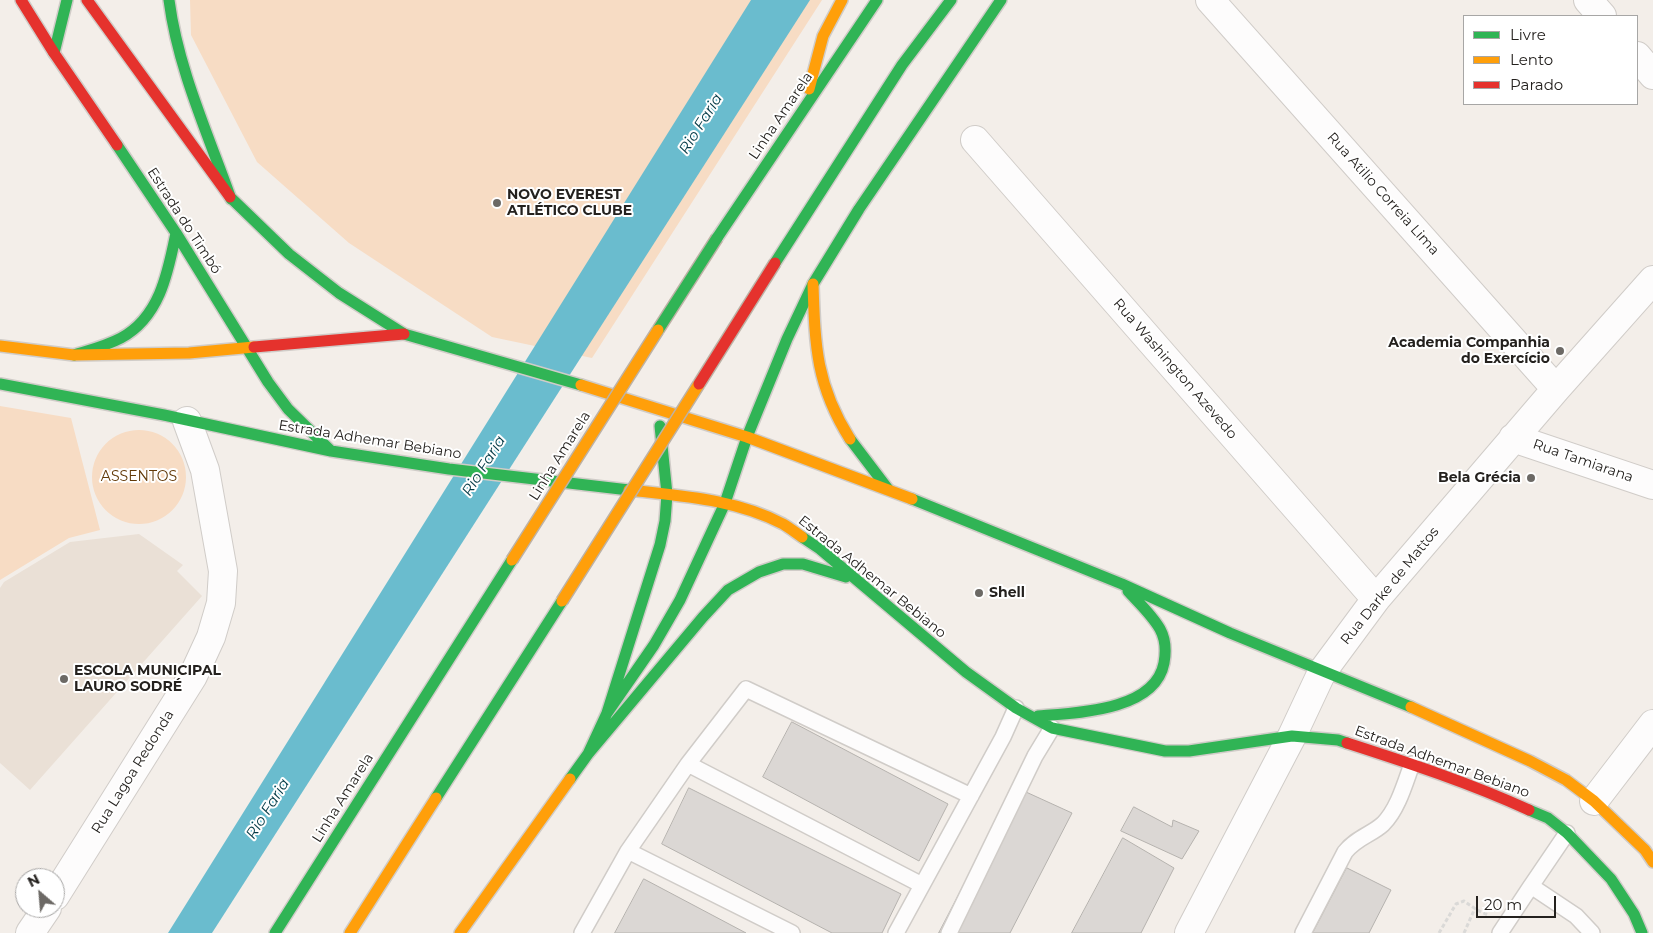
<!DOCTYPE html>
<html>
<head>
<meta charset="utf-8">
<style>
	body { margin:0 }
	#map { position:relative; width:1653px; height:933px; overflow:hidden; background:#f3eee9; font-family:Montserrat,sans-serif }
	canvas { display:block }
	.legend { position:absolute; left:1463px; top:15px; width:175px; height:90px; box-sizing:border-box; background:#fff; border:1px solid #a7a6a5; margin:0; padding:6px 9px; list-style:none; font-size:15px; color:#24211e }
	.legend li { display:flex; align-items:center; gap:10px; height:25px }
	.legend b { width:25px; border:1px solid #a7a6a5 }
	.north { position:absolute; left:15px; top:868px; width:50px; height:50px; box-sizing:border-box; background:#fff; border:1px solid #a7a6a5; border-radius:50%; rotate:333deg; font-size:14px; font-weight:700; line-height:20px; text-align:center; color:#24211e }
	.north::after { content:''; display:block; margin:auto; width:18px; height:22px; background:#6c6965; clip-path:polygon(50% 0,100% 100%,50% 72%,0 100%) }
	.scale { position:absolute; left:1476px; top:896px; width:80px; height:22px; box-sizing:border-box; border:2px solid #24211e; border-top:0; padding-left:6px; font-size:15px; line-height:18px; white-space:nowrap; color:#24211e; -webkit-text-stroke:4px #fff; paint-order:stroke }
</style>
</head>
<body>
<div id="map">
<canvas width="1653" height="933"></canvas>
<ul class="legend">
<li><b style="height:6px;background:#30b455"></b>Livre</li>
<li><b style="height:6px;background:#ff9f0a"></b>Lento</li>
<li><b style="height:6px;background:#e5322d"></b>Parado</li>
</ul>
<div class="north">N</div>
<div class="scale">20 m</div>
</div>
<script>
const ctx = document.querySelector('canvas').getContext('2d');
ctx.lineJoin = 'round';
function fillPath(path, color) { ctx.fillStyle = color; ctx.fill(path, 'evenodd'); }
function strokePath(path, color, width, dash) { ctx.strokeStyle = color; ctx.lineWidth = width; ctx.lineCap = dash ? 'butt' : 'round'; ctx.setLineDash(dash || []); ctx.stroke(path); }
function write(font, color, halo, rows, align = 'center') {
  ctx.font = font + ' Montserrat,sans-serif'; ctx.lineWidth = 4; ctx.setLineDash([]); ctx.textBaseline = 'middle'; ctx.strokeStyle = halo; ctx.fillStyle = color; for (const [text, x, y, turn = 0] of rows) {
    ctx.save(); ctx.translate(x, y); ctx.rotate((+turn || 0) * Math.PI / 180); ctx.textAlign = isNaN(turn) ? turn : align; if (halo) ctx.strokeText(text, 0, 0); ctx.fillText(text, 0, 0); ctx.restore();
  }
}
const built = new Path2D(`
	M139,534l44,31 -6,6 25,25 -172,194 -30,-27v-175l4,-6 66,-40z`);
const green = new Path2D(`
	M190,0h632l-230,358 -100,-21 -143,-94 -92,-81 -66,-127z
	M0,406l71,12 29,112 -31,8 -69,42z
	M92 477a47 47 0 1 1 94 0a47 47 0 1 1-94 0Z`);
const water = new Path2D(`
	M751,0h59l-598,933h-44z`);
const building = new Path2D(`
	M792,722l156,82 -29,57 -156,-84z
	M1015,787l57,26 -62,120h-71z
	M689,788l212,106 -19,39h-50l-170,-89z
	M1134,807l38,20 1,-7 26,11 -17,28 -61,-28z
	M1123,838l51,30 -33,65h-69z
	M1347,868l44,22 -22,43h-56z
	M644,879l102,54h-131z`);
const path = new Path2D(`
	M1439,933l17,-29 8,-3 13,9 11,5
	M1464,933l11,-25`);
const lane = new Path2D(`
	M688,764l234,121
	M1567,833l-36,53 45,30 16,17
	M628,851l164,82
	M582,933l46,-82 60,-87 58,-75 225,107
	M896,933l107,-196 13,-29
	M949,933l86,-177 17,-28
	M1303,933l42,-81c12,-15 26,-17 38,-28 15,-15 22,-41 29,-60
	M1500,933l31,-47`);
const street = new Path2D(`
	M1210,0l346,389
	M1588,0l14,16
	M1637,56l16,19
	M975,140l401,459
	M1513,438l140,47
	M1594,801l59,-77
	M55,896l138,-220 18,-39 10,-34 2,-32 -18,-101 -18,-49
	M30,933l17,-25
	M1189,933l103,-197 30,-64 54,-73 180,-210 97,-109`);
const fast = new Path2D(`
	M169,0c9,69 39,134 62,199
	M54,53l13,-53
	M117,145l59,88 92,149 20,27 43,42 118,18 180,21
	M230,197l59,57 50,39 65,41 177,51
	M717,238l160,-238
	M775,263l127,-198 49,-65
	M74,355c16,-5 32,-9 47,-17 39,-21 47,-66 55,-105
	M0,384l164,31 167,36
	M747,437l40,-98 26,-55 46,-75 142,-209
	M850,439l38,50
	M912,499l210,85 108,49 181,74
	M802,537l18,12 146,123 50,36 36,20 113,23h24l103,-15 46,4 9,3
	M607,713l53,-168 5,-24 2,-27 -7,-68
	M1038,716c38,-3 117,-5 126,-53 2,-11 2,-23 -4,-34 -8,-14 -21,-26 -32,-38
	M588,754l115,-137 25,-27 31,-18 24,-8h20l43,13
	M570,779l18,-25 19,-41 47,-68 26,-45 45,-97 22,-66
	M436,798l126,-197
	M1529,810l19,8 19,15 44,46 23,35 8,19
	M275,933l237,-373`);
const slow = new Path2D(`
	M809,89l14,-53 19,-36
	M813,284c2,62 3,101 37,155
	M0,346l74,9 115,-2 65,-6
	M581,385l166,52 165,62
	M629,490c51,6 107,9 154,34 7,4 13,9 19,13
	M1411,707l119,54 36,19 28,21 51,49 8,12
	M350,933l86,-135
	M460,933l110,-154`);
const jam = new Path2D(`
	M21,0l33,53 63,92
	M87,0l143,197
	M254,347l150,-13
	M1347,743c62,20 123,40 182,67`);
const fastBridge = new Path2D(`
	M658,330l59,-92`);
const slowBridge = new Path2D(`
	M512,560l146,-230
	M562,601l137,-217`);
const jamBridge = new Path2D(`
	M699,384l76,-121`);
const markers = [
	[497,203,5,"#6c6965"],
	[1560,351,5,"#6c6965"],
	[1531,478,5,"#6c6965"],
	[979,593,5,"#6c6965"],
	[64,679,5,"#6c6965"]
];
const streetNames = [
	["Linha Amarela",781,116,-56],
	["Rua Atilio Correia Lima",1383,194,48],
	["Estrada do Timbó",184,221,57],
	["Rua Washington Azevedo",1175,369,49],
	["Estrada Adhemar Bebiano",370,440,9],
	["Linha Amarela",560,456,-58],
	["Rua Tamiarana",1583,461,19],
	["Estrada Adhemar Bebiano",872,577,39],
	["Rua Darke de Mattos",1390,586,-51],
	["Estrada Adhemar Bebiano",1442,762,20],
	["Rua Lagoa Redonda",133,772,-58],
	["Linha Amarela",343,798,-58]
];
const poiNames = [
	["NOVO EVEREST",507,195],
	["ATLÉTICO CLUBE",507,211],
	["Academia Companhia",1550,343,"right"],
	["do Exercício",1550,359,"right"],
	["Bela Grécia",1521,478,"right"],
	["Shell",989,593],
	["ESCOLA MUNICIPAL",74,671],
	["LAURO SODRÉ",74,687]
];
const parkNames = [
	["ASSENTOS",139,477]
];
const waterNames = [
	["Rio Faria",701,124,-58],
	["Rio Faria",484,466,-58],
	["Rio Faria",268,809,-58]
];
fillPath(built, '#eae0d6');
fillPath(green, '#f7dcc4');
fillPath(water, '#6abcce');
fillPath(building, '#dbd7d4');
strokePath(building, '#b5b2ae', 1);
strokePath(lane, '#d0ccc8', 18);
strokePath(street, '#d0ccc8', 30);
strokePath(fast, '#d0ccc8', 14);
strokePath(slow, '#d0ccc8', 14);
strokePath(jam, '#d0ccc8', 14);
strokePath(path, '#dad9d7', 3, [4, 2.5]);
strokePath(lane, '#fdfcfc', 15);
strokePath(street, '#fdfcfc', 28);
strokePath(fast, '#30b455', 11);
strokePath(slow, '#ff9f0a', 11);
strokePath(jam, '#e5322d', 11);
strokePath(fastBridge, '#bdb2a6', 14, []);
strokePath(slowBridge, '#bdb2a6', 14, []);
strokePath(jamBridge, '#bdb2a6', 14, []);
strokePath(fastBridge, '#30b455', 11);
strokePath(slowBridge, '#ff9f0a', 11);
strokePath(jamBridge, '#e5322d', 11);
for (const [x, y, r, color] of markers) { const dot = new Path2D(); dot.arc(x, y, r, 0, 2 * Math.PI); ctx.fillStyle = color; ctx.fill(dot); strokePath(dot, '#fff', 2); }
write('14px', '#24211e', '#fff', streetNames);
write('bold 14px', '#24211e', '#fff', poiNames, 'left');
write('14px', '#623907', '#fff', parkNames);
write('italic 15px', '#043a46', '#fff', waterNames);
</script>
</body>
</html>
